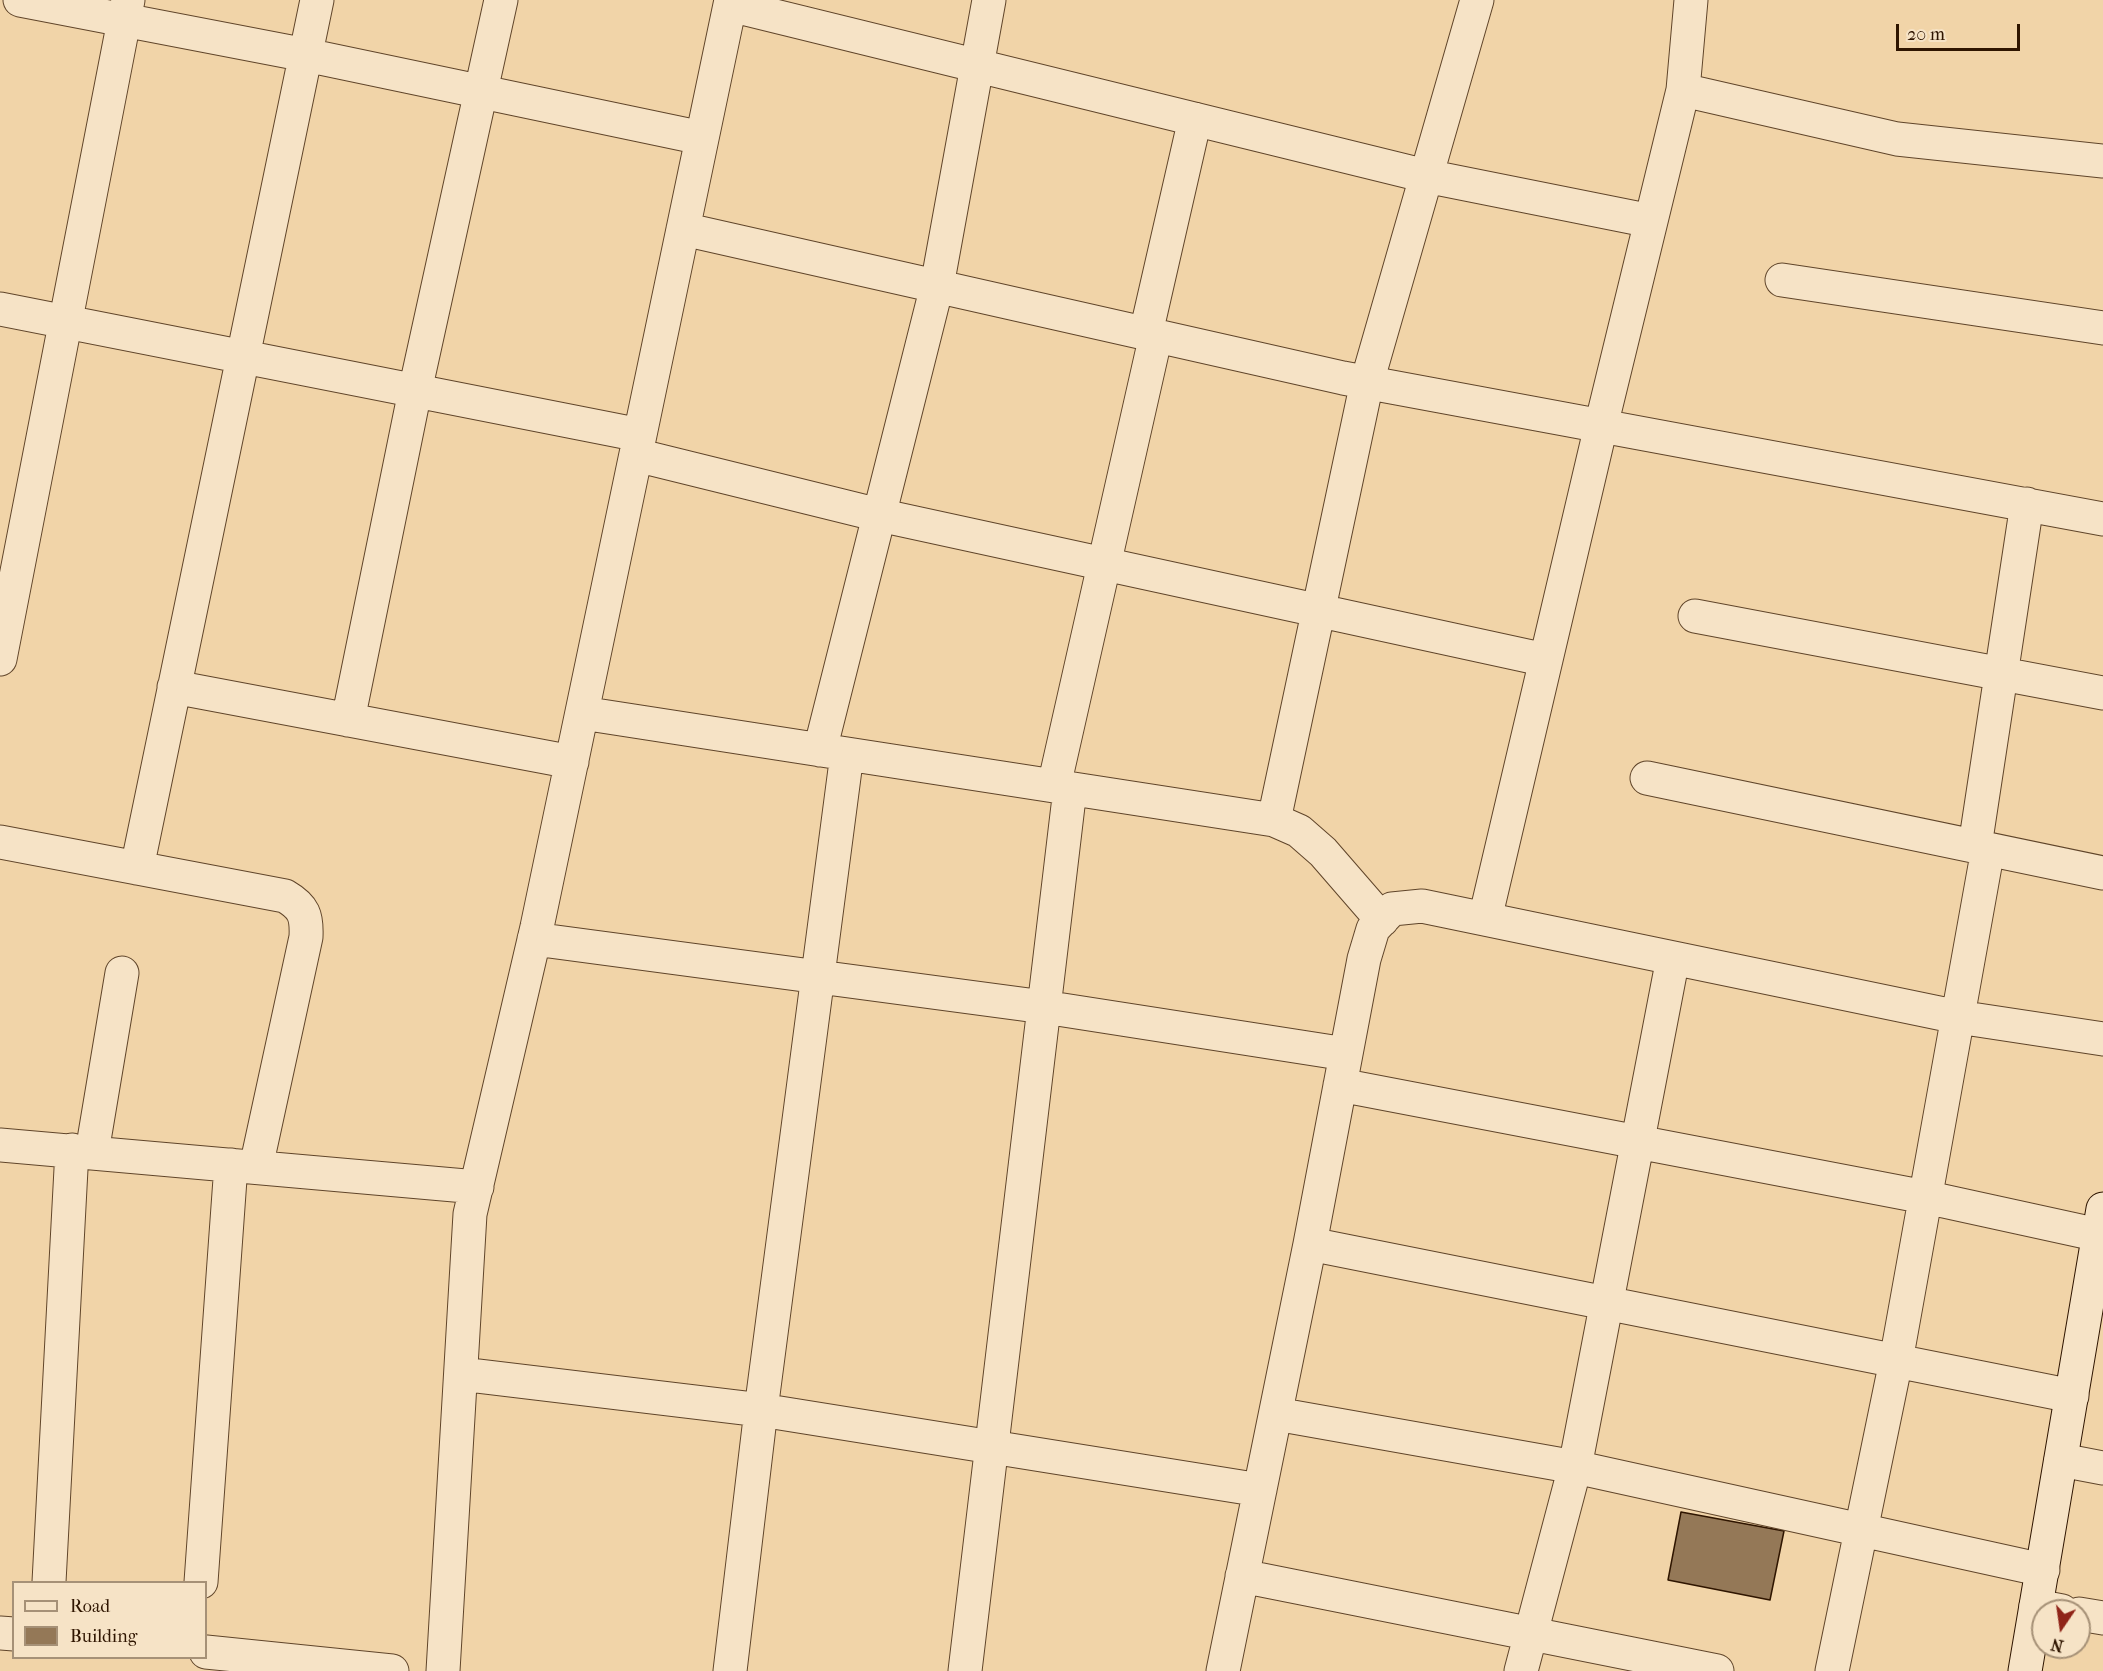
<!DOCTYPE html>
<html>
<head>
<meta charset="utf-8">
<style>
	body { margin:0 }
	#map { position:relative; width:2103px; height:1671px; overflow:hidden; background:#f1d4a8; font-family:"IM FELL French Canon",serif }
	canvas { display:block }
	.legend { position:absolute; left:12px; top:1581px; width:195px; height:78px; box-sizing:border-box; background:#f6e3c6; border:2px solid #a69177; margin:0; padding:8px 10px; list-style:none; font-size:18px; color:#2f1500 }
	.legend li { display:flex; align-items:center; gap:12px; height:30px }
	.legend b { width:30px; border:2px solid #a69177 }
	.north { position:absolute; left:2031px; top:1599px; width:60px; height:60px; box-sizing:border-box; background:#f6e3c6; border:2px solid #a69177; border-radius:50%; rotate:193deg; font-size:16px; font-weight:700; line-height:24px; text-align:center; color:#2f1500 }
	.north::after { content:''; display:block; margin:auto; width:21px; height:27px; background:#8f2418; clip-path:polygon(50% 0,100% 100%,50% 72%,0 100%) }
	.scale { position:absolute; left:1896px; top:24px; width:124px; height:27px; box-sizing:border-box; border:3px solid #2f1500; border-top:0; padding-left:8px; font-size:18px; line-height:21px; white-space:nowrap; color:#2f1500; -webkit-text-stroke:4px #f6e3c6; paint-order:stroke }
</style>
</head>
<body>
<div id="map">
<canvas width="2103" height="1671"></canvas>
<ul class="legend">
<li><b style="height:8px;background:#f6e3c6"></b>Road</li>
<li><b style="height:16px;background:#947857"></b>Building</li>
</ul>
<div class="north">N</div>
<div class="scale">20 m</div>
</div>
<script>
const ctx = document.querySelector('canvas').getContext('2d');
ctx.lineJoin = 'round';
function fillPath(path, color) { ctx.fillStyle = color; ctx.fill(path, 'evenodd'); }
function strokePath(path, color, width, dash) { ctx.strokeStyle = color; ctx.lineWidth = width; ctx.lineCap = dash ? 'butt' : 'round'; ctx.setLineDash(dash || []); ctx.stroke(path); }
const building = new Path2D(`
	M1681,1512l103,19 -14,69 -102,-20z`);
const street = new Path2D(`
	M20,0l286,55 396,83
	M730,5l696,171 225,45
	M1683,90l214,49 206,22
	M683,229l660,149 760,141
	M1782,280l321,48
	M0,309l640,126
	M1146,333l49,-214
	M636,455l243,60 667,145
	M1695,616l408,77
	M0,659l128,-659
	M174,687l398,75
	M582,713l692,107 25,11 24,21 59,68
	M348,720l67,-329 86,-391
	M820,750l117,-464 52,-286
	M1647,778l456,95
	M1054,786l102,-451
	M1274,820l93,-438 110,-382
	M0,842l285,54c19,11 22,20 21,41l-50,230
	M1975,846l52,-342
	M137,868l180,-868
	M1485,919l116,-493 82,-336 8,-90
	M534,939l510,68 302,47
	M1340,1085l585,112 174,38
	M0,1145l477,42
	M92,1152l30,-179
	M1310,1244l762,152
	M461,1374l300,36 499,80
	M1276,1414l299,53 468,103
	M2061,1460l42,8
	M1242,1576l475,95
	M49,1582l23,-432
	M201,1582l30,-417
	M2036,1606l26,5
	M2079,1614l24,4
	M0,1633l14,1
	M206,1652l186,19
	M443,1671l27,-457 67,-287 194,-927
	M730,1671l31,-261 86,-656
	M965,1671l105,-882
	M1223,1671l87,-427 54,-285 9,-30 19,-20 30,-3 536,111 145,22
	M1521,1671l54,-204 98,-509
	M1832,1671l64,-310 92,-512`);
const secondary = new Path2D(`
	M2025,1671l78,-462`);
fillPath(building, '#947857');
strokePath(building, '#2f1500', 1.5);
strokePath(street, '#60452a', 35);
strokePath(secondary, '#2f1500', 35);
strokePath(street, '#f6e3c6', 33);
strokePath(secondary, '#f6e3c6', 33);
</script>
</body>
</html>
